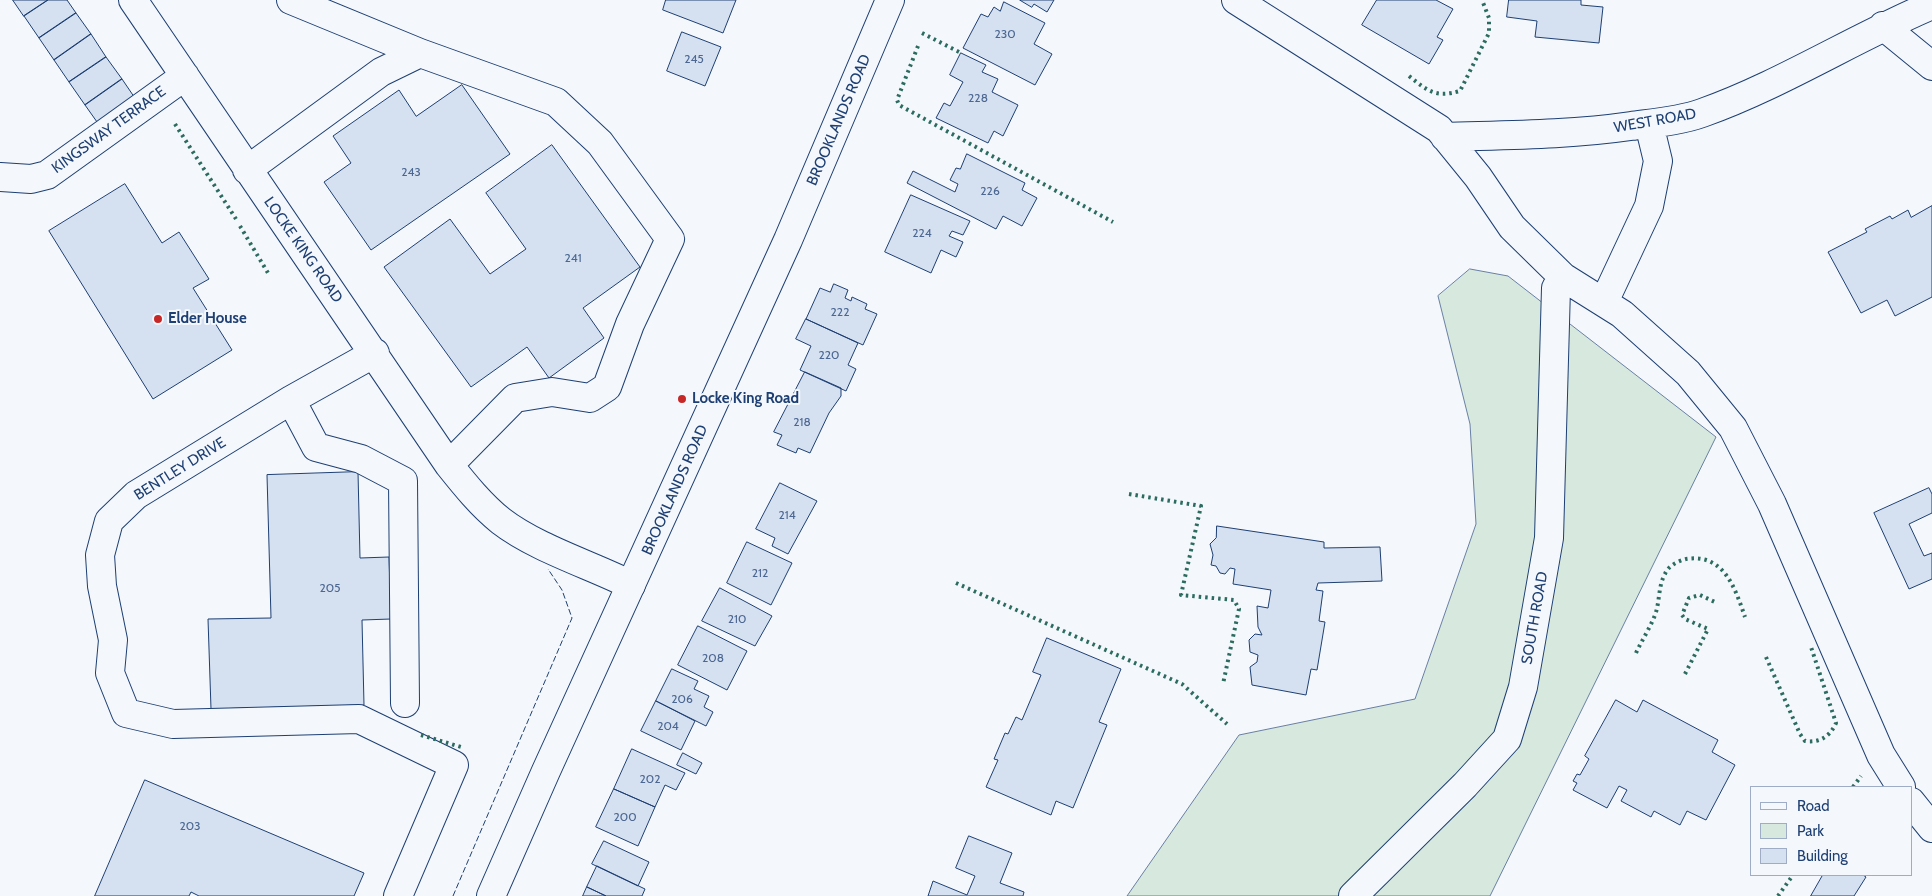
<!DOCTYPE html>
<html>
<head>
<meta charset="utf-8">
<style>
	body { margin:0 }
	#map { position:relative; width:1932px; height:896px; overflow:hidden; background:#f4f7fb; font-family:Cabin,sans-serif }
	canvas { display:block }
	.legend { position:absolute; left:1750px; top:786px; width:162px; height:90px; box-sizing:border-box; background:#f4f7fb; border:1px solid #9eadc5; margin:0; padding:6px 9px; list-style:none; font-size:15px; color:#1d3f73 }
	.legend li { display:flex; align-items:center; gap:10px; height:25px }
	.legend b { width:25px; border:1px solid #9eadc5 }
</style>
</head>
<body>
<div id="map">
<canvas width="1932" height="896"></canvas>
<ul class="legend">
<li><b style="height:6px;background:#f4f7fb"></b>Road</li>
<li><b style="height:14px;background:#d7e8df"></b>Park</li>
<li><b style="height:14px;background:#d5e0f0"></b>Building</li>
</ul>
</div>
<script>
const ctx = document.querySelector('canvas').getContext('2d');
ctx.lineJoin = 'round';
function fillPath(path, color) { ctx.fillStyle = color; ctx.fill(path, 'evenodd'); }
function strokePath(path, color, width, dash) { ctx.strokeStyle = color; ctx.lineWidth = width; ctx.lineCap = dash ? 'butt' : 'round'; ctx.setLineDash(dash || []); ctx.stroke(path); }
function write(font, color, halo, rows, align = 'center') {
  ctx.font = font + ' Cabin,sans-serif'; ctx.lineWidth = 4; ctx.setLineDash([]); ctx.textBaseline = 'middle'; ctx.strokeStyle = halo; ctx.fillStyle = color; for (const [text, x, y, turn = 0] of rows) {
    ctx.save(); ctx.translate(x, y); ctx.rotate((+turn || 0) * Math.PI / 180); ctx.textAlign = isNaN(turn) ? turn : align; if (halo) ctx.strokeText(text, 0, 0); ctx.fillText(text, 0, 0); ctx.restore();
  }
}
const green = new Path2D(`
	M1470,269l38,7 208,161 -226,459h-363l112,-161 176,-36 61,-175 -6,-100 -32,-128z`);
const building = new Path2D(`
	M13,0h35l-24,16z
	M48,0h19l9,13 -37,25 -15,-22z
	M666,0h70l-13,33 -60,-23z
	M1020,0h34l-7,12 -13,-8 -2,3z
	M1377,0h59l17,9 -16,28 6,3 -14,24 -67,-39z
	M1509,0h72v5l22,2 -4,36 -64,-6 2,-16 -30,-4z
	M1004,2l41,21 -11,21 18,10 -17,31 -72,-37 18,-34 7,3 6,-10 6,4z
	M76,13l15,21 -37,26 -15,-22z
	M682,32l39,15 -16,39 -38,-15z
	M91,34l15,23 -37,25 -15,-22z
	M961,53l25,12 -4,7 16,7 -6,13 26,13 -15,31 -9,-5 -6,12 -52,-25 8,-15 6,3 13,-24 -13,-7z
	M106,57l16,22 -37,26 -16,-23z
	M122,79l17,25 -37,25 -17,-24z
	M462,85l48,69 -139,96 -47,-68 27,-19 -18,-27 66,-46 17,26z
	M552,145l88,122 -57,41 21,30 -55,40 -22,-31 -56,40 -87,-120 66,-48 40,55 36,-25 -40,-56z
	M967,154l58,29 -3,7 15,8 -15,28 -19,-10 -7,13 -89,-46 6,-12 42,21 3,-8 -8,-4 6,-12 4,1z
	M125,184l37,59 17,-11 30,47 -16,9 39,62 -79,49 -104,-168z
	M911,195l59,26 -7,14 -11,-4 -3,5 14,6 -7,15 -15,-7 -10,23 -46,-21z
	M1932,206v91l-37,19 -8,-16 -26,13 -33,-61 39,-20 -2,-3 25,-13 2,3 16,-9 3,7z
	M834,284l14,6 -3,8 6,3 1,-4 15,7 -2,5 12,5 -14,31 -57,-26 14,-31 10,4z
	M806,319l52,24 -10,22 8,4 -10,22 -46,-21 11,-24 -15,-7z
	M805,372l36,16v8l-12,17 -19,40 -12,-5 -2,5 -19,-8 5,-10 -8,-3z
	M358,472l2,86 29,-1 2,62 -29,1 2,85 -153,4 -3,-90 63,-1 -4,-143z
	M780,483l37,18 -29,53 -16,-8 3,-8 -19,-9z
	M1929,488l3,6v19l-23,11 15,32 8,-3v26l-23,10 -35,-76z
	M1217,526l107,16v6l56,-1 2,34 -64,2 -2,7 7,1 -4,30 6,1 -8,48 -6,-1 -5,26 -54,-10 -2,-18 7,-5 1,-7 -8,-3 -1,-12 6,-6 7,1 -4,-8 -1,-21 11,2 3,-18 -38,-6 2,-15 -5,-1 -5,6 -5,-1 -4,-7 -5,-1 2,-10 -3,-11 6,-6z
	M747,542l45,21 -21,42 -44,-22z
	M720,588l52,28 -17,30 -53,-25z
	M698,626l49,25 -20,39 -49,-25z
	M1047,638l74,31 -22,53 8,3 -34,83 -17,-7 -5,14 -65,-28 12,-27 -4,-1 11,-26 3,1 8,-17 6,3 19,-45 -8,-3z
	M672,669l26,12 -4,8 15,7 -5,11 9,5 -7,14 -50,-25z
	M1616,700l21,12 6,-12 75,40 -6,12 23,13 -29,55 -19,-9 -7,14 -26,-14 -3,6 -30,-16 6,-11 -8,-4 -12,22 -34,-18 4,-7 -4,-2 4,-7 3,1 9,-16 -4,-3z
	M656,701l39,20 -14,29 -40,-19z
	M632,749l53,24 -9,17 -11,-5 -10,22 -41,-18z
	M683,753l19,10 -6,11 -19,-9z
	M145,780l219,93 -10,23h-155l-8,-4 -2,4h-94z
	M614,789l41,18 -17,39 -42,-19z
	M969,836l43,17 -12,30 24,9 -1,4h-95l5,-15 34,14 8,-19 -19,-8z
	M604,841l45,21 -11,24 -46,-22z
	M597,866l48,23 -3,7h-36l-19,-9z
	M1823,875h40l3,2 -12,19h-43z
	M587,887l19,9h-23z`);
const minor = new Path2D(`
	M133,0l316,465c16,20 32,40 52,56 35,27 90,44 130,64
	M291,0l129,53
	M1236,0l203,129 39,48 34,50 51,50 59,37 66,59 45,55 39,76 109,251 20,32
	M1883,26l49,40
	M1445,137c62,-2 124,-2 186,-11 23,-3 49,-5 71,-13 79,-28 152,-75 230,-108
	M247,170l134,-98 39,-19 136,49 44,41 70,96 -40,85 -23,63 -17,11 -38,-6 -37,6 -66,67
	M0,177l31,2 16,-4 138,-99
	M1604,302l45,-96 9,-45 -9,-37
	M375,353l-84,47 -155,95 -27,26 -9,34 2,31 11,54 -3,33 16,40 47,11 186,-5 95,46 -56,131
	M291,400l25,47 45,12 42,22 2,222
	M1911,802l21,26
	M1353,896l112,-111 42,-46 16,-52 26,-149 7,-250 7,-11`);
const major = new Path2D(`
	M491,896l55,-125 242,-531 102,-240`);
const hedge = new Path2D(`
	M922,33l39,20
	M918,46l-21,54 2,5 214,117
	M1409,76c19,15 26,22 51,15l29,-58v-15l-7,-18
	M175,124l61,95
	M240,226l28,47
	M1129,494l72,12 -20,89 53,5 5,9 -16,75
	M956,583l226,101 45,40
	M1636,653c6,-13 14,-25 19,-38 5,-13 3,-29 10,-41 3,-8 13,-13 21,-15 38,-6 49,29 59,58
	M1766,657l34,77 5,7c14,2 25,-4 31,-18l-25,-76
	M1685,674l23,-45 -23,-10 -3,-4 7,-17 11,-3 17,8
	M421,735l40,12
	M1853,787l8,-11
	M1778,896l15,-21`);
const fence = new Path2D(`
	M453,896l119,-278 -10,-28 -14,-21`);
const markers = [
	[158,319,5,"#c62828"],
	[682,399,5,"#c62828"]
];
const numberNames = [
	["230",1005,34],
	["245",694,59],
	["228",978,98],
	["243",411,172],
	["226",990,191],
	["224",922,233],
	["241",573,258],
	["222",840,312],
	["220",829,355],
	["218",802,422],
	["214",787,515],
	["212",760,573],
	["205",330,588],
	["210",737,619],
	["208",713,658],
	["206",682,699],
	["204",668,726],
	["202",650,779],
	["200",625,817],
	["203",190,826]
];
const streetNames = [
	["BROOKLANDS ROAD",839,120,-67],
	["WEST ROAD",1655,121,-10],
	["KINGSWAY TERRACE",109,130,-36],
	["LOCKE KING ROAD",303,250,55],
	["BENTLEY DRIVE",180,469,-32],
	["BROOKLANDS ROAD",675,490,-66],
	["SOUTH ROAD",1535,618,-80]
];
const poiNames = [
	["Elder House",168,319],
	["Locke King Road",692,399]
];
fillPath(green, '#d7e8df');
strokePath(green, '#687fa3', 1);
fillPath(building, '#d5e0f0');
strokePath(building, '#1d3f73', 1);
strokePath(minor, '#1d3f73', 30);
strokePath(major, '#1d3f73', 30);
strokePath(minor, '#f4f7fb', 28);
strokePath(major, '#f4f7fb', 28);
strokePath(hedge, '#2c6c60', 4, [2.5, 4]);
strokePath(fence, '#1d3f73', 1, [6, 2.5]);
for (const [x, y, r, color] of markers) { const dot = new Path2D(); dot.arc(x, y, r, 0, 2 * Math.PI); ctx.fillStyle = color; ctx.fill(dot); strokePath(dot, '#f4f7fb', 2); }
write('12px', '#4b6792', null, numberNames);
write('15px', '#1d3f73', '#f4f7fb', streetNames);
write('bold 15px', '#1d3f73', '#f4f7fb', poiNames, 'left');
</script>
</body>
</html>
